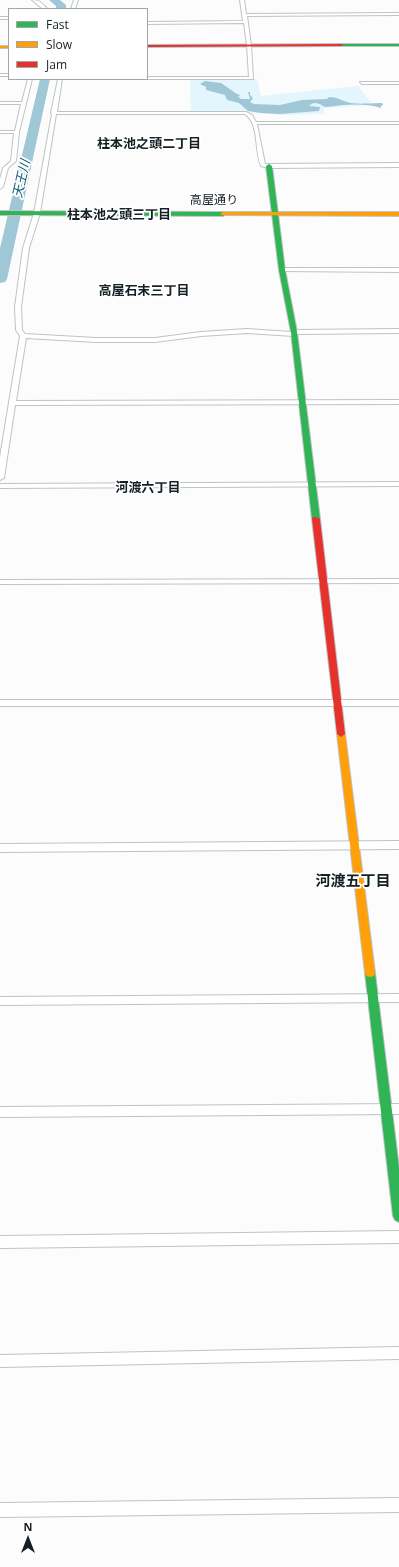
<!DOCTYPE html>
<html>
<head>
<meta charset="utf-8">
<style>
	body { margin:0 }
	#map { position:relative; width:399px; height:1567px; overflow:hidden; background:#fcfcfc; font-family:"Open Sans",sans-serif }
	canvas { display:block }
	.legend { position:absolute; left:8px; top:8px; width:140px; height:72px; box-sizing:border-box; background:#fff; border:1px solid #a1a6a7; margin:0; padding:5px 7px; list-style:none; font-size:12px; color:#152024 }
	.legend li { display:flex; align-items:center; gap:8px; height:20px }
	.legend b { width:20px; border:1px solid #a1a6a7 }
	.north { position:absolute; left:8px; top:1519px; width:40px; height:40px; -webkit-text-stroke:3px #fff; paint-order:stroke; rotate:0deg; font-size:11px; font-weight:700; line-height:16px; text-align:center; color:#152024 }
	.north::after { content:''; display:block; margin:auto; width:14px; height:18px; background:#152024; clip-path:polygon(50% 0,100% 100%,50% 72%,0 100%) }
</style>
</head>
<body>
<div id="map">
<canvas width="399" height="1567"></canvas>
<ul class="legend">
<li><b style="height:5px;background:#30b455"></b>Fast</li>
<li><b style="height:5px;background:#ff9f0a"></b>Slow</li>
<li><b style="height:5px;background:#e5322d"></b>Jam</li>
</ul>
<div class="north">N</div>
</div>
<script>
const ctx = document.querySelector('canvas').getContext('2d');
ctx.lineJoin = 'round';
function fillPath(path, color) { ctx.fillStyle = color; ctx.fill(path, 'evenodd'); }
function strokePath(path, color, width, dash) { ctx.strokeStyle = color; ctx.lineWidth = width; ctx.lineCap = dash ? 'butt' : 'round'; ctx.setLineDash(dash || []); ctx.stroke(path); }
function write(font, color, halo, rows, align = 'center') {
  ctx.font = font + ' "Open Sans","Noto Sans JP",sans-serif'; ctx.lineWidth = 3.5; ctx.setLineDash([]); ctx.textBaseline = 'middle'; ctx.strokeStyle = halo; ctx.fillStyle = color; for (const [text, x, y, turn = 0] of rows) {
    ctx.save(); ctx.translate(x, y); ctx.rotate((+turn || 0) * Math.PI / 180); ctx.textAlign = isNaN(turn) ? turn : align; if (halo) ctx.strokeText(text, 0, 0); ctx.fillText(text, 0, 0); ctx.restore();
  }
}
const green = new Path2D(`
	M190,79h67l4,17 97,-10 13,17v2l-47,3v6l-43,1 -38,-3h-52z`);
const water = new Path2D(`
	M205,81l16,2 16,11 4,1 -3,1 3,3h9l-2,-7h2v3l3,3 -3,4 4,2 26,1 22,-5 25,-1 2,-2c8,0 11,3 18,5 7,3 27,1 35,1l1,2 -2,1v2c-19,-6 -37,-3 -56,-1 -5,-3 -11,-7 -16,-1l11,1 -1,4 -39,3 -19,-1 -13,-2 -9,-8 -12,-3 -2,-5 -19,-5v-3l-6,-3z`);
const river = new Path2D(`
	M49,0h11l6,5v4h-10v-3z
	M40,79h10l-43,200 -2,3 -5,1v-35z`);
const street = new Path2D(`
	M32,0c7,0 11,3 15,9h-4z
	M74,0h4l-3,9h-4z
	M240,0h4l2,14 153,-1v2l-152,1 4,29 2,34h-108h2v-2h102l-2,-32 -3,-22 -97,1v-2l96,-1z
	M0,17h9v2h-9z
	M0,74h9v2h-9z
	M28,79h4l-13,53 -3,29 -8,7 -5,19 -3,2v-10l3,-11 8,-7 3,-28h-14v-2h15l6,-27h-21v-2h22z
	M58,79h4l-5,33h189l6,3 4,7h143v2h-142l8,40 134,-1v4l-130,1 -8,-2c-7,-15 -1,-41 -16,-52h-189l-16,99 -11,35 -8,59 1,23 3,4 71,4h59l46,-6 46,-3 44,3 3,-2 105,-1v4l-102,1 -3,2 -47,-3 -46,3 -46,6h-59l-70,-4 -10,63 383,-1v4l-384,1 -11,73 -4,2v-23l20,-121 -4,-6 -1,-23 8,-59 11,-35 18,-99 -1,-1z
	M360,82h39v2h-37z
	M282,268h117v4l-119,-1v-2z
	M399,482v4l-399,2v-4z
	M399,579v4l-399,1v-4z
	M0,700h399v6h-399z
	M399,841v8l-399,3v-8z
	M399,994v8l-399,3v-8z
	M399,1104v10l-399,3v-10z
	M399,1231v12l-399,5v-12z
	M399,1347v12l-399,8v-12z
	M399,1498v14l-399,5v-14z`);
const fast = new Path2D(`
	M341,44h58v2h-60z
	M269,164l3,2 13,104 12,62 23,187 -4,2 -4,-2 -21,-187 -12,-62 -13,-104z
	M0,211l223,1 3,2 -3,2 -223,-1z
	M370,969l4,1 1,3 24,195v54l-4,-2 -2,-4 -28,-243 1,-3z`);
const slow = new Path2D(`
	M0,46h9v2h-9z
	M223,212h176v4l-178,-1 -1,-1z
	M341,731l4,3 30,239 -1,3 -4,1 -4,-1 -1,-3 -28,-239z`);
const jam = new Path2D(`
	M343,44l-2,2 -194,1v-2z
	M313,517h3l4,2 25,215 -4,3 -4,-3 -25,-215z`);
const farStreetnames = [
	["高屋通り",214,201]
];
const farNeighbourhoodnames = [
	["柱本池之頭二丁目",149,144],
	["柱本池之頭三丁目",119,215],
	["高屋石末三丁目",144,291],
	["河渡六丁目",148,488]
];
const farWaternames = [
	["天王川",22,179,-77]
];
const neighbourhoodNames = [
	["河渡五丁目",353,882]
];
fillPath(green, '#e3f5fd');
fillPath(water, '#a0c7d6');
fillPath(river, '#a0c7d6');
strokePath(street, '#bec3c6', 2);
strokePath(fast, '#bec3c6', 2);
strokePath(slow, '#bec3c6', 2);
strokePath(jam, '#bec3c6', 2);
fillPath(street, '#fff');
fillPath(fast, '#30b455');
fillPath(slow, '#ff9f0a');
fillPath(jam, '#e5322d');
write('12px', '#152024', '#fff', farStreetnames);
write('bold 13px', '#152024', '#fff', farNeighbourhoodnames);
write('italic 13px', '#115b72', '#fff', farWaternames);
write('bold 15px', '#152024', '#fff', neighbourhoodNames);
</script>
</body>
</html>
